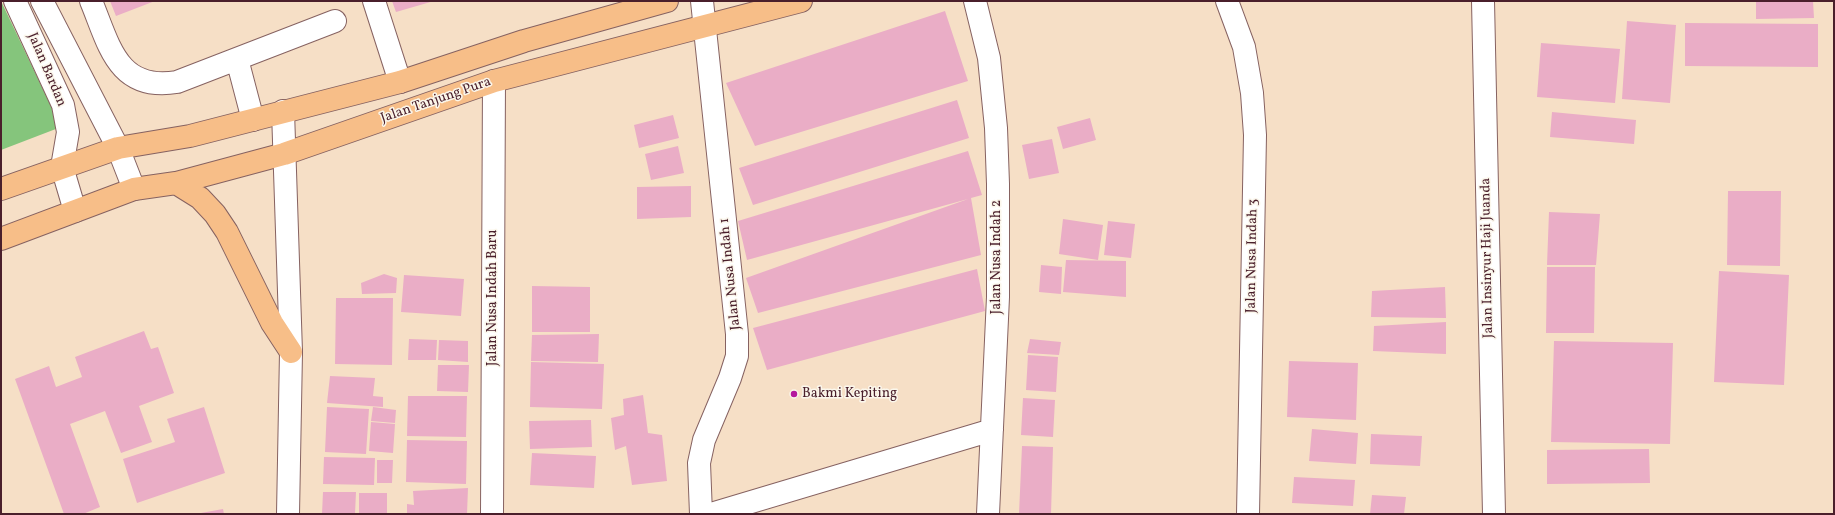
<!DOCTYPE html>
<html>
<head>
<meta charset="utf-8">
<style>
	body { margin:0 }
	#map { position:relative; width:1835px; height:515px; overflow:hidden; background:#f6dfc6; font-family:Vollkorn,serif }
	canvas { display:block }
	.frame { position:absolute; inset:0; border:2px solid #4a1f2b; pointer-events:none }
</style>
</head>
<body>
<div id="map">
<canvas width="1835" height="515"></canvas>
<div class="frame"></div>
</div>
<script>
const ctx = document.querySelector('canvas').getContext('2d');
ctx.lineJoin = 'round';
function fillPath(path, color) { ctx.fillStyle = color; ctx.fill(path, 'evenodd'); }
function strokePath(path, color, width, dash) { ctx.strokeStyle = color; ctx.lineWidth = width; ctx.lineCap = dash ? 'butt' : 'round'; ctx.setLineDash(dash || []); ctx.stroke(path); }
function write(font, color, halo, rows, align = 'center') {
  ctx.font = font + ' Vollkorn,serif'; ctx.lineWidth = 3; ctx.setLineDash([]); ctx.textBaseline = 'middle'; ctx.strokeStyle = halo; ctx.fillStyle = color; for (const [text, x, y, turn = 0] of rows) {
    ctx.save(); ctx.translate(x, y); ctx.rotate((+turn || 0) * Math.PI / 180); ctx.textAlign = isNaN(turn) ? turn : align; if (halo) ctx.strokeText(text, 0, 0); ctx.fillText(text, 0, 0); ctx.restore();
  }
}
const green = new Path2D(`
	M1,1l60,126 -60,23z`);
const building = new Path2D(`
	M110,1h45l-39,15z
	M392,1h42l-38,11z
	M1756,1h57l1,17 -58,1z
	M945,11l23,70 -213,65 -29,-63z
	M1627,21l49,4 -6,78 -48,-4z
	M1685,23l133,1v43l-133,-1z
	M1541,43l79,6 -5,54 -78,-6z
	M957,100l12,38 -216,67 -14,-37z
	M1552,112l84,8 -2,24 -84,-7z
	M673,115l6,23 -40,10 -5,-23z
	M1090,118l6,22 -33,9 -6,-22z
	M1052,139l7,34 -30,6 -7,-34z
	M678,146l6,27 -33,7 -6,-26z
	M968,151l14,44 -11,3 10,57 -223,58 -12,-35 222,-79 -221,61 -9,-39z
	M691,186v31l-54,2v-32z
	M1728,191h53l-1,75 -53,-1z
	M1549,212l51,2 -4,51h-49z
	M1063,219l40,6 -5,35 -39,-6z
	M1108,221l27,3 -4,34 -27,-3z
	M1066,260l60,1v36l-63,-5z
	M1041,265l21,2 -1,27 -22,-2z
	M1547,267h48l-1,66h-48z
	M977,269l8,42 -218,59 -14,-42z
	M1719,271l70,4 -5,110 -70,-3z
	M384,274l13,4 -1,15 -34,1 -1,-11z
	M404,275l60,4 -3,37 -60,-4z
	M532,286l58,1v45h-58z
	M1445,287l1,31 -75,-1 1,-26z
	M336,298h57l-1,67 -57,-1z
	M1446,322v32l-73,-3 1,-25z
	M144,331l7,18 7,-2 16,46 -35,13 13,36 -31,11 -16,-42 -35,13 30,83 -17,7h-19l-49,-135 34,-13 7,21 26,-10 -7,-20z
	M599,334l-1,28 -67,-1 1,-26z
	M409,339l28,1 -1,20h-28z
	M1030,339l31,3 -2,13 -32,-2z
	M439,340l29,1v21l-30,-2z
	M1554,341l119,2 -3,101 -119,-2z
	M1028,355l30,2 -2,35 -30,-2z
	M1289,361l69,2 -2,57 -69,-3z
	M531,362l73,2 -2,45 -72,-2z
	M438,365h31l-1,27 -31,-1z
	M330,376l45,2 -2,18 10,1v10l-56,-4z
	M643,395l5,38 14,2 5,46 -35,4 -6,-39 -11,4 -4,-32 13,-3 -1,-16z
	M408,396h59l-1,41 -59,-1z
	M1023,398l32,2 -2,37 -32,-2z
	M204,407l21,66 -88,30 -14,-44 52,-17 -8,-23z
	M327,407l42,2 -3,45 -41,-2z
	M373,407l23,3 -1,13 -24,-2z
	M591,420l1,27 -62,2 -1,-28z
	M371,422l24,2 -2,29 -24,-2z
	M1312,429l46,4 -2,31 -47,-3z
	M1371,434l51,2 -2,30 -50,-2z
	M407,440l60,1 -1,43 -60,-2z
	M1022,446l31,1 -2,67h-32z
	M1649,449l1,34 -103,1v-34z
	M532,453l64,3 -2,32 -64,-3z
	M324,457l51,1 -1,27 -51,-1z
	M377,460h16l-1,23h-15z
	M1294,477l61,3 -2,26 -61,-3z
	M468,488l-1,26h-60v-10l7,1 -1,-14z
	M323,492h33l-1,22h-33z
	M359,493h28v21h-28z
	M1372,495l34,2 -2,17h-34z
	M223,509l1,5h-23v-1z`);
const minor = new Path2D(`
	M15,1l48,104 5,27 -6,35 13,44
	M42,1l76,147 16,41
	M91,1c18,43 26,91 86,81l158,-61
	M374,1l26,81
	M975,1l14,57 7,70 2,56v113l-10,217
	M1227,1l17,46 8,46 3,42 -7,379
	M1483,1l11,513
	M237,59l16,61
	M283,111l8,241 -3,162
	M492,514l2,-433
	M701,514l-2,-51 5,-23 26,-62 7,-22v-22l-35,-333
	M711,514l281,-84`);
const highway = new Path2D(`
	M176,183l24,15 15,16 12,18 45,91 19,29
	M1,189l117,-41 72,-12 210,-54 124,-41 143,-40
	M1,239l133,-50 42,-6 108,-29 210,-73 307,-80`);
const markers = [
	[794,394,4,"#b5179e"]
];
const streetNames = [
	["Jalan Bardan",46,70,67],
	["Jalan Tanjung Pura",436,101,-19],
	["Jalan Nusa Indah 3",1253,256,-89],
	["Jalan Nusa Indah 2",997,257,-90],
	["Jalan Insinyur Haji Juanda",1488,258,-91],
	["Jalan Nusa Indah 1",731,274,-96],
	["Jalan Nusa Indah Baru",493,298,-90]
];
const poiNames = [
	["Bakmi Kepiting",802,394]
];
fillPath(green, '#85c57c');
fillPath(building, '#eaadc6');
strokePath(minor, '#866261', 24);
strokePath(highway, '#866261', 24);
strokePath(minor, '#fff', 22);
strokePath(highway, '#f7be88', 22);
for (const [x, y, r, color] of markers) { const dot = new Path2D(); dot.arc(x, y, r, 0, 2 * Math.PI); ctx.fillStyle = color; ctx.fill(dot); strokePath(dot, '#fbf7ec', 1.5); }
write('14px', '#4a1f2b', '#fbf7ec', streetNames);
write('14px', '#4a1f2b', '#fbf7ec', poiNames, 'left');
</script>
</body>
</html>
